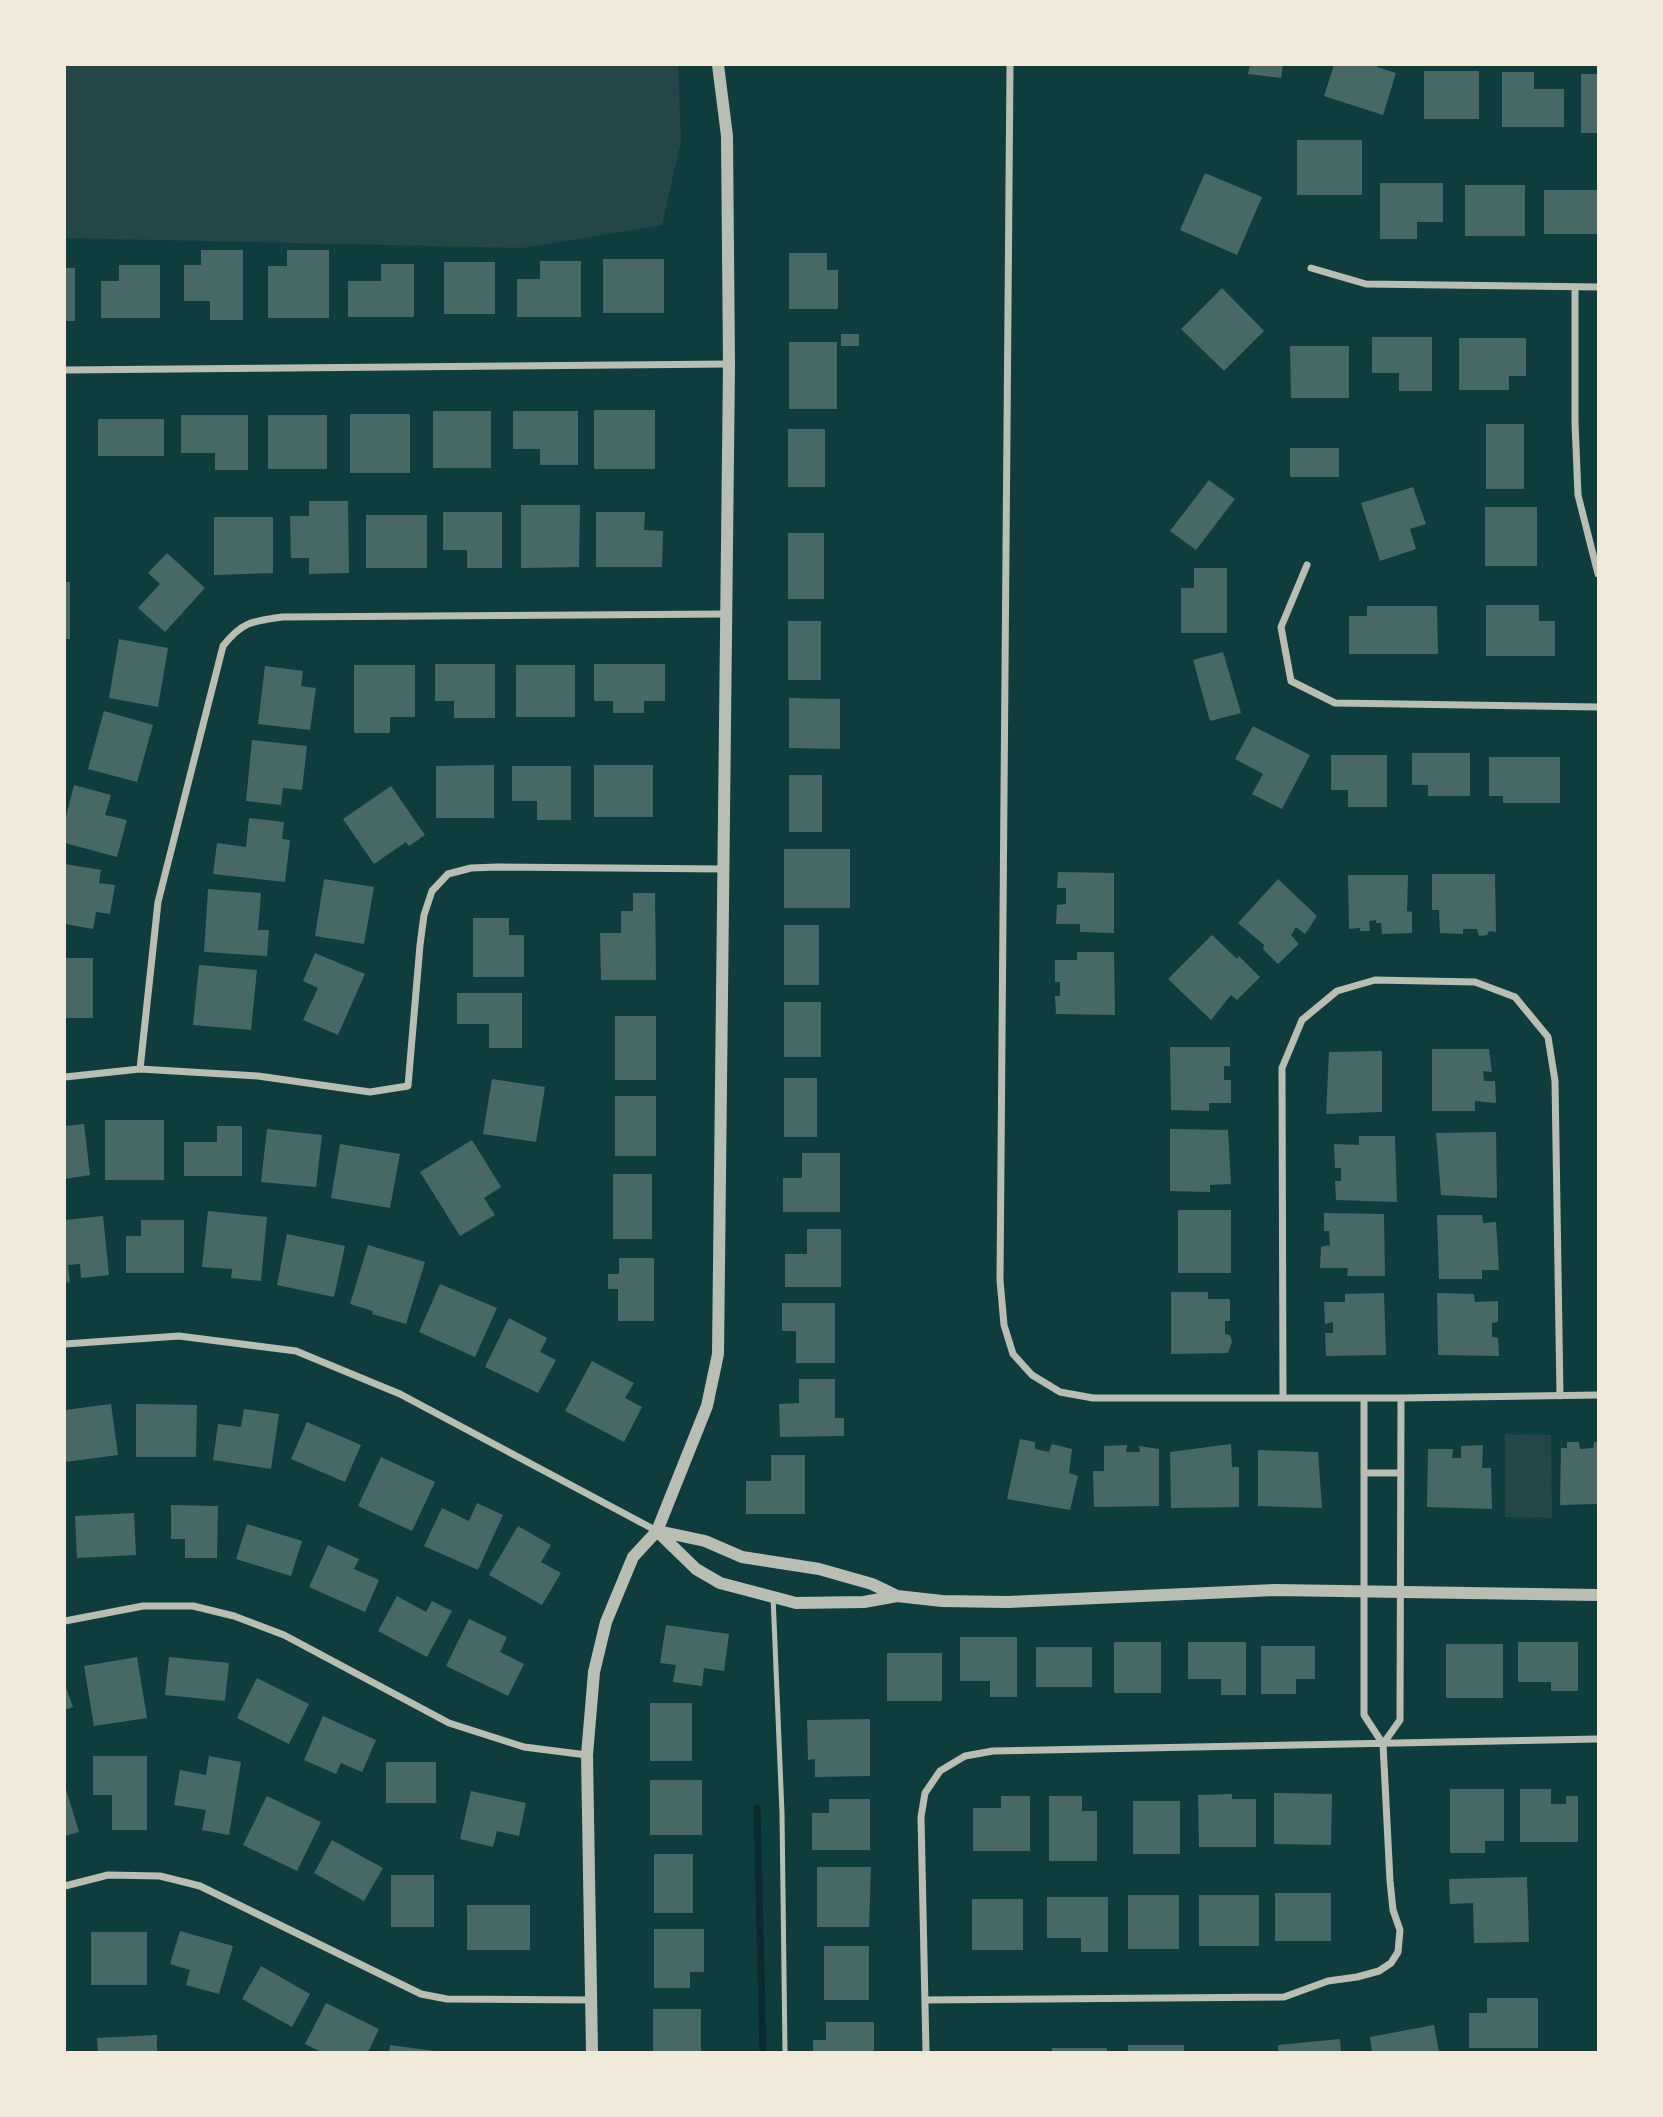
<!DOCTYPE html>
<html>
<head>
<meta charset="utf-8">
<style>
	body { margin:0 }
	#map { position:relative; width:1663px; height:2117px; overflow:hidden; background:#0f3d3e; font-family:"Roboto Condensed",sans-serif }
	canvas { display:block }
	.frame { position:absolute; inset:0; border:66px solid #f1e9da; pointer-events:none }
</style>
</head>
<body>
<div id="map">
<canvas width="1663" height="2117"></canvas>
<div class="frame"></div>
</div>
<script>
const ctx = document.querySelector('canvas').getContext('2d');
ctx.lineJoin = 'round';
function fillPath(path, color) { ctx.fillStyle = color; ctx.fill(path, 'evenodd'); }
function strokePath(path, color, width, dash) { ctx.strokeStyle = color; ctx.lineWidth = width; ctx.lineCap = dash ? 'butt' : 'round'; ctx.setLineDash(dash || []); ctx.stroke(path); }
const green = new Path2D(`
	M65,65h613l3,76 -19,84 -140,23 -457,-10z
	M1505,1434l46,1 1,83 -47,-1z`);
const stream = new Path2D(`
	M757,1808l6,244`);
const building = new Path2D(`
	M1250,65h33l-2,13 -33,-4z
	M1334,65h43v2l19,6 -13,42 -59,-19z
	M1424,71h55v48h-55z
	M1502,72h32v17h30v38h-62z
	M1581,74h17v59h-17z
	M1297,140h65v55h-65z
	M1205,173l57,24 -25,58 -57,-25z
	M1380,183h63v39h-26v17h-37z
	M1465,185h60v51h-60z
	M1544,190h54v44h-54z
	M201,250h42v70h-33v-19h-26v-36h17z
	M287,250h42v68h-61v-52h19z
	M789,253h38v17h11v39h-49z
	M603,259h61v54h-61z
	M540,261h41v56h-64v-38h23z
	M444,262h51v52h-51z
	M381,264h33v53h-66v-36h33z
	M119,265h41v53h-59v-37h18z
	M65,268h10v53h-10z
	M1222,288l42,43 -40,40 -43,-42z
	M841,334h18v12h-18z
	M1372,337h60v54h-33v-18h-27z
	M1459,338h67v38h-17v14h-50z
	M789,342h48v67h-48z
	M1290,346h59v52h-58z
	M594,410h61v59h-61z
	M433,411h58v57h-58z
	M513,411h65v54h-38v-16h-27z
	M350,414h60v59h-60z
	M181,415h67v55h-33v-17h-34z
	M268,415h59v54h-59z
	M98,419h66v37h-66z
	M1486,424h38v65h-38z
	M788,429h37v58h-37z
	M1290,448h49v29h-49z
	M1209,480l26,19 -39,51 -26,-19z
	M1413,487l13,37 -16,5 6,20 -36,12 -19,-58z
	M309,501h39l1,72 -40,1v-16h-18l-1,-42h19z
	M521,505h59l-1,62 -58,1z
	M1485,507h52v59h-52z
	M443,512h59v56h-35v-18h-24z
	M596,512h49l-1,18 19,1 -1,36h-66z
	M366,515h61v53h-61z
	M214,517h59v56l-59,2z
	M788,533h36v66h-36z
	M167,553l38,35 -40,44 -27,-24 22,-24 -12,-11z
	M1194,568h33v65h-46v-45h13z
	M65,582h5v57h-5z
	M1486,605h53v16h16v35h-69z
	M1367,606h70l1,48h-89v-38h18z
	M788,621h33v59h-33z
	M119,639l49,9 -10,59 -49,-9z
	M1223,652l18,61 -31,8 -17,-61z
	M435,664h60v54h-41v-17h-19z
	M594,664h71v37h-21v12h-31v-12h-19z
	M354,665h61v52h-25v16h-36z
	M516,665h59v52h-59z
	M265,666l38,5 -2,15 15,2 -6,42 -52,-6z
	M789,698l51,1v50l-51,-1z
	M104,711l49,14 -16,57 -49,-13z
	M1253,726l57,29 -28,54 -30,-15 11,-20 -28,-15z
	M252,740l55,6 -5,44 -19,-2 -2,17 -35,-4z
	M1412,753h58v43h-42v-11h-16z
	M1331,755h56v52h-39v-17h-17z
	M1489,757h71v46h-57v-7h-14z
	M494,765v53h-58v-52z
	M594,765h59v52h-59z
	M512,766h59v54h-34v-19h-25z
	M789,775h33v57h-33z
	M74,785l37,10 -6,20 22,5 -10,37 -52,-14v-22z
	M391,786l34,49 -16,11 -3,-4 -32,22 -31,-45z
	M249,818l35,4 -2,17 8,1 -5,42 -72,-8 4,-31 29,4z
	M784,849h66v59h-66z
	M65,864l36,6 -2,13 16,2 -5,29 -14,-2 -3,17 -28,-5z
	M1058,872l56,1v60l-34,-1v-8h-24l1,-19 9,-1v-16h-9z
	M1432,874h63l1,58 -7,-1 -2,4 -8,1 -2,-7h-14v5l-23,-1 -1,-23h-7z
	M1348,875h60l-1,36 5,1v21l-30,1 -1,-11h-5v-3l-7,1 1,10h-10v-3l-11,1z
	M324,879l50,8 -10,57 -49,-8z
	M1278,879l39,37 -12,18 -9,-7 -5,8 8,9 -21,20 -15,-15 1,-4 -26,-22z
	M208,889l53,4 -3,37h11l-2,26 -63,-4z
	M633,893h22l1,87h-55l-1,-47h21v-22h12z
	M473,918h36v17h15v42h-51z
	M784,925h35v60h-35z
	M1212,935l25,24 2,-3 21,21 -23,23 -6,-5 -20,25 -43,-41z
	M1077,952h37l1,63 -59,-1 -1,-18h5v-14h-5v-22h22z
	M315,953l50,21 -27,61 -35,-15 15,-32 -15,-7z
	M65,958h28v60h-28z
	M199,965l58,5 -6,60 -58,-5z
	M457,993h65v55h-33v-24h-32z
	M784,1002h37v55h-37z
	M615,1016h41v64h-41z
	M1170,1047h60v19h-6v14h7v23h-22v8l-38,-1z
	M1432,1049h57l3,23 -9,-1 1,10h11l1,22 -21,-2v10h-43z
	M1382,1051v61l-56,2 3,-62z
	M784,1078h33v59h-33z
	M492,1079l53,8 -9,55 -53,-8z
	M615,1096h41v60h-41z
	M105,1120h59v60h-59z
	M84,1124l6,51 -25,4v-53z
	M217,1126h25v50h-58v-34h33z
	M267,1129l55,6 -6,52 -55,-5z
	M1170,1129l58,1 3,54 -21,1v7l-40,-1z
	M1496,1132l1,66 -56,-3 -5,-62z
	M1359,1136h36l2,66 -61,-2 -1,-19h6v-13h-6l-1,-24 25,1z
	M472,1140l29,47 -17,11 11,17 -35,21 -40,-64z
	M340,1144l60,10 -10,54 -59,-10z
	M802,1153h38v59h-57v-34h19z
	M613,1174h39v65h-39z
	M1178,1210h53v63h-53z
	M208,1211l59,6 -6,64 -30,-3 1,-9 -30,-2z
	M1324,1213l60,1 1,62h-38l1,-8h-28l1,-21 9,-2 -1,-14h-5z
	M1437,1215h45l1,8 13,-1 3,48h-17v9h-43z
	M103,1216l6,59 -28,3 -1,-14 -12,1 2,17 -5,1v-63z
	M141,1220h43v53h-58v-37h15z
	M807,1229h34v58h-56v-33h22z
	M287,1234l58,12 -11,51 -57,-12z
	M368,1245l57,17 -19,62 -34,-10 1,-3 -23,-7z
	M619,1258h35v63h-36v-32h-10v-15h11z
	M440,1284l57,24 -22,49 -56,-25z
	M1171,1292h37v7h22v22h-5v13l5,1 2,7 -4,11 -57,1z
	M1384,1293l2,62 -60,1 -1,-23h8v-11l-8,2 -1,-22h21v-8z
	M1437,1293l37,1 1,8 23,-1v21l-6,1v14l6,1 1,18 -61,-1z
	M782,1303h53v60h-39v-32h-14z
	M509,1318l38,20 -7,14 16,8 -18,33 -53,-26z
	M592,1361l42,22 -9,15 17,9 -18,35 -59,-31z
	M799,1379h36v39h9v18l-64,1 -1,-33 20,-1z
	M111,1404l7,51 -53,7v-52z
	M136,1404l61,1 -1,52h-60z
	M244,1409l35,5 -8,55 -58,-9 5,-36 23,3z
	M307,1422l54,23 -16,37 -54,-23z
	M1020,1439l15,3v7l14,3 3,-8 20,5 -3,24 9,3 -8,34 -63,-11z
	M1567,1442h12l1,7 13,-1 1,-6h4v62l-38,1 1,-57h6z
	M1231,1444l1,23h7v40l-68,1 -1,-56z
	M1127,1445l-1,7h14l-1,-6 20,3v57l-65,1 -1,-36h11v-25z
	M1483,1445l-1,23h9l1,41 -65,-2 1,-58h25l-1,9h9v-12z
	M1258,1450l60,2 4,56 -64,-2z
	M771,1455h34v59h-59v-33h25z
	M381,1457l54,25 -23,49 -54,-25z
	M477,1503l26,12 -25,55 -54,-24 18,-38 27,13z
	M171,1505l47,1 -1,52h-32v-19h-14z
	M134,1513l2,42 -59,3 -2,-42z
	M247,1524l55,17 -11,35 -55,-17z
	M518,1526l33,19 -10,17 20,11 -19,32 -53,-30z
	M328,1545l31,14 -5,10 25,11 -14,32 -56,-25z
	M397,1596l29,16 6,-11 20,10 -25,46 -49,-26z
	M469,1619l38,18 -7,15 24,12 -16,32 -62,-30z
	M666,1625l63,9 -5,37 -20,-3 -2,18 -29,-4 3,-17 -16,-2z
	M960,1637h57v60h-27v-16h-30z
	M1114,1642h47v51h-47z
	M1188,1642h58v53h-25v-16h-33z
	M1518,1642h60v49h-27v-9h-33z
	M1446,1644h57v54h-57z
	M1261,1646h54v33h-19v15h-35z
	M1036,1647h56v40h-56z
	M887,1653h55v48h-55z
	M137,1657l10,61 -53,8 -10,-60z
	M169,1657l60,6 -4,38 -60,-6z
	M257,1678l52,26 -20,40 -52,-26z
	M65,1685l8,22 -8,3z
	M650,1703h42v58h-42z
	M323,1716l53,24 -14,32 -21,-9 -5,11 -32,-14z
	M870,1719v57l-55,1v-18l-7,1 -1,-40z
	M93,1756h54v74h-35v-35h-19z
	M209,1756l32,6 -12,73 -27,-5 4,-20 -32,-5 6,-35 26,5z
	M386,1762h50v41h-50z
	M650,1780h52v55h-52z
	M65,1786l14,46 -14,4z
	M1450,1789h54v52h-19v12h-35z
	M1520,1789h31v15h15v-8h12v46h-58z
	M471,1791l55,12 -7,33 -22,-5 -4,16 -33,-8z
	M1274,1793l58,1 -1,51 -57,-1z
	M1232,1794v5h24v48h-57l-1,-52z
	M267,1796l54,26 -24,49 -54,-26z
	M1001,1796h29v55h-57v-43h28z
	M1049,1796h33v15h15v50h-48z
	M829,1799h41v51h-58v-37h17z
	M1133,1801h47v53h-47z
	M332,1840l51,28 -19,33 -50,-28z
	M654,1854h39v59h-39z
	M817,1867h54l-2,60h-52z
	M391,1875h43v52h-43z
	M1527,1877l2,65 -55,1 -1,-40 -23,1 -1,-25z
	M1275,1893h56v48h-56z
	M1128,1895h51v54h-51z
	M1199,1895h60v51h-60z
	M1047,1897h61v55h-27v-14h-34z
	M972,1899h51v51h-51z
	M467,1905h63v45h-63z
	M654,1929h50v43h-14v16h-36z
	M180,1931l53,15 -14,48 -33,-9 4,-15 -20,-6z
	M91,1932h56v53h-56z
	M824,1946h45v54h-45z
	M261,1966l49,28 -18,33 -50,-28z
	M1487,1998h51v50h-69v-35h18z
	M326,2003l53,26 -11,23h-47l-16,-8z
	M653,2009h48v43h-48z
	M826,2022h48v30h-61v-12h13z
	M1434,2025l5,27h-67l-2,-15z
	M157,2035v17h-59l-1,-14z
	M1340,2039l1,13h-63v-7z
	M390,2045l45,6v1h-46z
	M1128,2045h56v7h-56z
	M1052,2048h55v4h-55z`);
const service = new Path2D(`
	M773,1596l9,217 3,239`);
const minor = new Path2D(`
	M1010,65l-10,1215 4,45 9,29 19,21 28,17 33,6h308l197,-3
	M1311,268l55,16 232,3
	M1575,287v136l3,72 20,79
	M65,370l664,-6
	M1307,565l-26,62 10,54 44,22 263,4
	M140,1069l18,-167 65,-256c19,-24 29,-25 59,-29l445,-3
	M65,1077l75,-8 118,7 112,16 38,-6 12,-141 4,-30 8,-24 16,-17 23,-6 26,-1 227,2
	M65,1344l114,-8 117,15 104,43 257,137
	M1283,1398l-1,-330 20,-48 35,-29 38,-11 100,2 40,15 33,40 7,44 5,315
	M1365,1473h35
	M65,1621l78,-15h50l41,10 50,19 165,88 75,24 63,8
	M1383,1744l17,-24 1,-322
	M65,1886l43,-11 52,1 40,10 221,108 26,5 144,1
	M926,2000l358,-3 44,-16 29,-4 22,-6 12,-8 7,-11 2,-22 -7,-20 -3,-29 -7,-137 -19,-29v-317
	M926,2052l-5,-235 4,-24 15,-22 25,-15 28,-5 605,-12`);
const tertiary = new Path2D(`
	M657,1531l39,38 24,14 76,20 68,-1 33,-6 45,5 66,1 267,-12 323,5
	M658,1531l47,10 37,16 77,12 53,15 25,12
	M592,2052l-5,-297 7,-83 12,-50 27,-65 24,-26 50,-125 11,-52 11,-990 -2,-228 -9,-71`);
fillPath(green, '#244646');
strokePath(stream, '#0a2a2b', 7);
fillPath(building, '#486865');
strokePath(service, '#b8beb3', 5);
strokePath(minor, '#b8beb3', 7);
strokePath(tertiary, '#b8beb3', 12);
</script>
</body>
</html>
